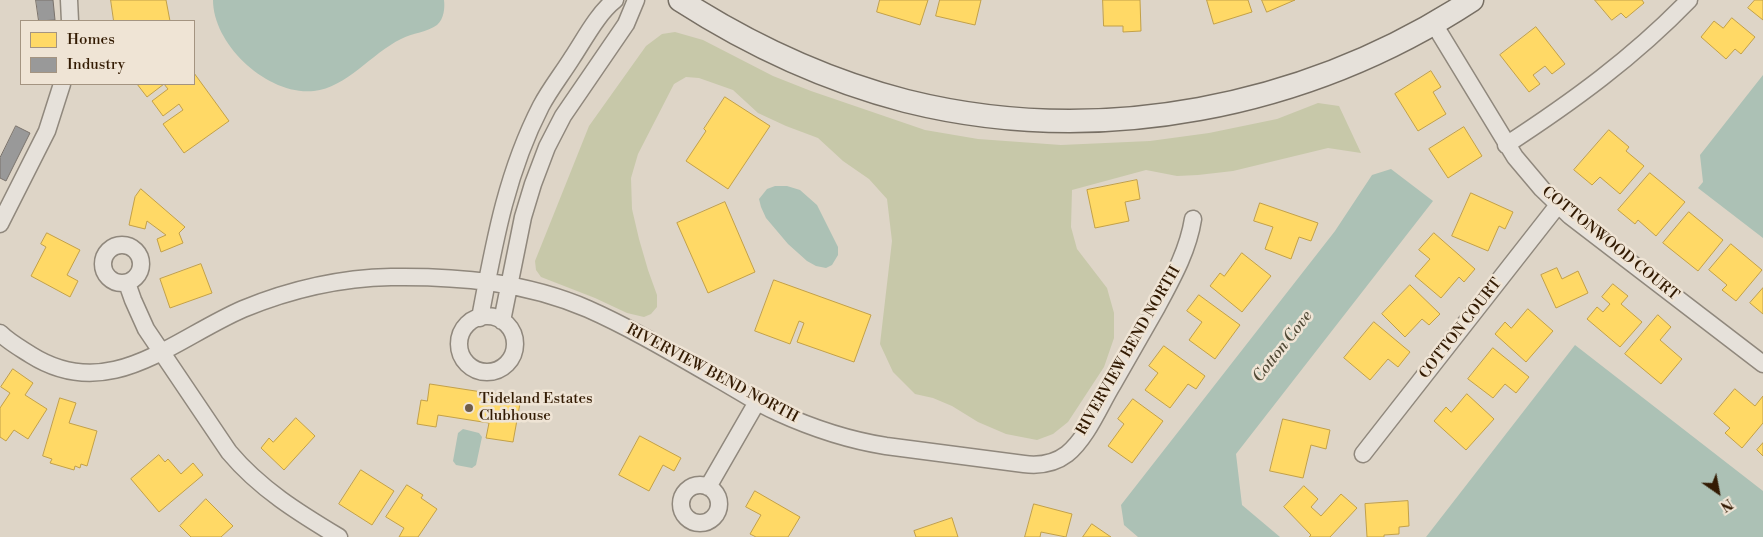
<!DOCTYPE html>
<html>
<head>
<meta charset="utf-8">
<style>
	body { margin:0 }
	#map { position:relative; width:1763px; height:537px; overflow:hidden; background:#ded5c7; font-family:"Libre Bodoni",serif }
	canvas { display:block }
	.legend { position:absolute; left:20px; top:20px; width:175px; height:65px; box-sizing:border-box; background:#efe4d5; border:1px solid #a49481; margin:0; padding:6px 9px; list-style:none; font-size:15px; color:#331b03 }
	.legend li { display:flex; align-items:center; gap:10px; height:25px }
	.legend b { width:25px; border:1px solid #a49481 }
	.north { position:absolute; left:1693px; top:467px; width:50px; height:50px; -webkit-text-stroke:4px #efe4d5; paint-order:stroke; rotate:147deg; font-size:14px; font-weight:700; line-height:20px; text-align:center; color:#331b03 }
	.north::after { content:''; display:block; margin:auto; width:18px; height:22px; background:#331b03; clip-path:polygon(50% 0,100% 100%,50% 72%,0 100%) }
</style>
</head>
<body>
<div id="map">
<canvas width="1763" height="537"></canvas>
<ul class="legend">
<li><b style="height:14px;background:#ffd966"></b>Homes</li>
<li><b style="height:14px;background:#999"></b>Industry</li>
</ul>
<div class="north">N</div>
</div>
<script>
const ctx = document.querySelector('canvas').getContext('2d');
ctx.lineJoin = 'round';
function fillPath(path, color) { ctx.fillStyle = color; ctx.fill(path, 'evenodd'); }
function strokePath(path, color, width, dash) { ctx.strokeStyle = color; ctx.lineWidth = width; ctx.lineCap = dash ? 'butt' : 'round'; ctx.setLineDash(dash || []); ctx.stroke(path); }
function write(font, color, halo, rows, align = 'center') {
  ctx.font = font + ' "Libre Bodoni",serif'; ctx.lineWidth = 5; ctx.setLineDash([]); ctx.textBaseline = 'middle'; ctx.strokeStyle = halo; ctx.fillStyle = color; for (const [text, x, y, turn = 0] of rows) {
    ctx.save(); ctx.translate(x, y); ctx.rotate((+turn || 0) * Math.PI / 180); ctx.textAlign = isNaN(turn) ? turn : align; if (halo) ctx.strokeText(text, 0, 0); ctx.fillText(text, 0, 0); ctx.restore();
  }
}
const green = new Path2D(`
	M675,32l28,8 70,36 38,15 114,39 53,9 83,6 89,-4 59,-8 68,-14 41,-16 21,3 22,47 -33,-5 -95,23 -35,4 -21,1 -31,-6 -74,20 -1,37 6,22 30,39 7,25v25l-10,29 -36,55 -15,12 -16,6 -31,-6 -28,-12 -26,-16 -19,-8 -18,-4 -22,-22 -13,-28 12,-103 -5,-42 -18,-20 -26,-18 -25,-23 -32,-12 -28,-13 -25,-23 -34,-12 -13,-1 -12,7 -36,70 -7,24 1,31 7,30 9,31 9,25v12l-6,7 -7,3 -17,-4 -32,-15 -54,-21 -5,-7 -1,-9 54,-135 57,-80 16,-12z`);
const water = new Path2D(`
	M213,0h231c1,8 0,19 -7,25 -9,7 -25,8 -36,14 -29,14 -55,49 -87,52 -46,5 -101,-46 -101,-91z
	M1763,75v163l-65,-50 5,-6 -3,-27z
	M1391,169l42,32 -197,253 6,51 38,32h-142l-14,-12 -3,-20 214,-274 37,-56z
	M775,186h12l13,4 17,15 21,42v8l-6,10 -6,3 -10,-2 -9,-5 -19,-17 -22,-26 -5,-11 -2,-8 8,-10z
	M1575,345l188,146v46h-337z
	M463,429l16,4 3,4 -6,28 -4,3 -16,-3 -3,-4 5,-28z`);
const homes = new Path2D(`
	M111,0h55l4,21h-56z
	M880,0h48l-8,25 -43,-13z
	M940,0h41l-6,25 -39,-9z
	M1103,0h37l1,31 -18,1v-6h-19z
	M1207,0h41l4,12 -38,12z
	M1262,0h33l-28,12z
	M1595,0h47l2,3 -18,15 -5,-5 -9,7z
	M1755,0h8v20l-15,-12z
	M1732,18l23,19 -14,17 -6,-5 -9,10 -25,-22 13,-16 9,7z
	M1536,27l29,37 -13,10 -7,-8 -12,9 7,9 -11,8 -29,-37z
	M1431,71l10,16 -8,5 13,22 -28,17 -23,-37z
	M194,73l35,48 -45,32 -21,-29 20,-14 -4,-6 -16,12 -11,-15 16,-12 -4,-5 -17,13 -10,-13h57z
	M725,97l45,29 -42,63 -42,-28 20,-30 -2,-2z
	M1464,127l18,29 -34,22 -19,-29z
	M1609,130l20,17 -3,4 18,15 -24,28 -20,-17 -8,8 -18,-15z
	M1650,173l35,29 -29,34 -18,-16 -3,4 -17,-14z
	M1137,180l3,19 -15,3 4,19 -34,7 -8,-38z
	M141,189l44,38 -6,6 4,10 -22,9 -4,-13 9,-4 -19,-14 -2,8 -16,-4 6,-28z
	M1471,193l42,19 -8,17 -6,-3 -11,25 -36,-15z
	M725,202l30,70 -47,21 -31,-70z
	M1260,203l58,20 -7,18 -12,-4 -8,22 -26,-10 8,-22 -19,-6z
	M1689,212l34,28 -25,31 -35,-28z
	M47,233l33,17 -13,25 11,6 -8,16 -39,-21 15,-29 -5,-3z
	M1434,233l41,36 -11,13 -5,-5 -18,21 -26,-22 15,-17 -11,-9z
	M1731,244l31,26 -26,31 -14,-11 5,-5 -18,-15z
	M1242,253l29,23 -29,36 -32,-26 10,-13 4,3z
	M201,264l11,29 -42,15 -10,-29z
	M1557,268l5,11 16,-8 10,22 -32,15 -15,-33z
	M774,280l97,35 -17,47 -57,-20 7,-19 -5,-2 -9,23 -35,-13z
	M1613,284l15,12 -7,8 21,18 -22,25 -33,-28 10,-12 6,5 7,-8 -8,-7z
	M1410,285l30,29 -11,11 -7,-6 -17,18 -23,-23z
	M1763,288v26l-13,-11z
	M1199,295l41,30 -25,34 -26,-19 13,-18 -15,-11z
	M1528,309l25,22 -27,31 -31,-28 10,-12 6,6z
	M1658,315l13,12 -11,13 22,19 -21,25 -36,-30z
	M1374,322l36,30 -12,15 -10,-8 -18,21 -26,-22z
	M1164,346l41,30 -9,13 -8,-5 -18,24 -25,-18 13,-17 -9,-7z
	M1493,348l36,29 -13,16 -11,-9 -12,14 -25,-19z
	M13,369l20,14 -8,12 22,14 -19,30 -14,-9 -8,11 -6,-4v-29l10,-15 -9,-6z
	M430,384l91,14 -8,44 -27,-4 3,-15 -51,-8 -2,12 -19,-3 4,-24 6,1z
	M1735,389l20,17 8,-10v27l-21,25 -17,-15 5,-5 -16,-14z
	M1467,394l27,25 -28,31 -32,-29 12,-14 5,5z
	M60,398l16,5 -7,20 28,8 -10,35 -6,-2 -1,4 -5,-2 -1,4 -24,-7 2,-4 -9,-3z
	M1133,399l30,22 -31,42 -24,-17 16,-22 -6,-5z
	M296,418l19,18 -31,34 -23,-22 8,-10 4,4z
	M1283,419l47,11 -4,19 -15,-4 -8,33 -33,-7z
	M640,436l41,22 -7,13 -11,-6 -14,26 -30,-16z
	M1763,443v13l-6,-6z
	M159,455l6,7 3,-3 13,15 12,-11 10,12 -44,37 -28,-33z
	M361,470l33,21 -22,34 -33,-21z
	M407,485l16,10 -2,3 16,11 -19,28h-19l5,-9 -18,-11z
	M1304,486l14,13 -7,8 10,9 20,-22 16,14 -27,29h-21l2,-2 -27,-28z
	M755,491l45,26 -12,20h-32l-6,-3 11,-19 -15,-8z
	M206,499l27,27 -12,11h-30l-11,-11z
	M1408,501l1,25 -10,1v7l-15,1v2h-17l-2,-33z
	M1034,504l38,10 -6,23 -25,-5 -1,5h-15z
	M952,518l6,19h-42l-2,-6z
	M1092,524l19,13h-28z`);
const industry = new Path2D(`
	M36,0h17l2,20 -16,1z
	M16,126l14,7 -24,48 -6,-3v-20z`);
const street = new Path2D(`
	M69,0l1,21
	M1434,24l81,133 27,32 28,27 193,148
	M1506,145c66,-43 128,-88 183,-145
	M0,224l47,-93 15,-47
	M103 264a19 19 0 1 1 38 0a19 19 0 1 1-38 0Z
	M127,283l6,17 13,29 83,123c31,37 70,61 110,85
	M459 344a28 28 0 1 1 56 0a28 28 0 1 1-56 0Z
	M480,318c14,-74 26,-144 61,-212 9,-17 21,-32 31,-48 12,-18 26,-45 43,-58
	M502,321l21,-104 10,-33 14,-37 16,-31 63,-92 10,-24
	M0,333c9,9 20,15 31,22 78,49 141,-15 212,-46 46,-19 98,-31 148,-32 68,-1 135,5 197,32 45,20 88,46 130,70 20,11 38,24 59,33 35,16 71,28 109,34l138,18c16,2 30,0 43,-10 20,-16 33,-49 46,-70 15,-26 29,-51 44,-77 15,-28 31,-56 36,-88
	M1363,454l195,-249
	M681 504a19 19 0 1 1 38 0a19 19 0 1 1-38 0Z
	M708,487l49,-85`);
const secondary = new Path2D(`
	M680,0c70,45 145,80 226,101 193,48 401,7 566,-101`);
const markers = [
	[469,408,5,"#6f5c48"]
];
const streetNames = [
	["COTTONWOOD COURT",1610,244,39],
	["COTTON COURT",1461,329,-52],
	["RIVERVIEW BEND NORTH",1129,351,-60],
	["RIVERVIEW BEND NORTH",712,374,28]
];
const poiNames = [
	["Tideland Estates",479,399],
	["Clubhouse",479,416]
];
const waterNames = [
	["Cotton Cove",1283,347,-52]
];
fillPath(green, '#c7c8a9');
fillPath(water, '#acc1b5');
fillPath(homes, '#ffd966');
strokePath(homes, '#c2a048', 1);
fillPath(industry, '#999');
strokePath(industry, '#7a736c', 1);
strokePath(street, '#90887d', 19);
strokePath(secondary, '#776f64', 25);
strokePath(street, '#e6e1da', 16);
strokePath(secondary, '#e6e1da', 22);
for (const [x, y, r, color] of markers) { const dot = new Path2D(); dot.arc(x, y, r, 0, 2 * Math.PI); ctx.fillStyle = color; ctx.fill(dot); strokePath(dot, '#efe4d5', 2); }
write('15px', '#331b03', '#efe4d5', streetNames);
write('15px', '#331b03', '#efe4d5', poiNames, 'left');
write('italic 16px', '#514a36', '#efe4d5', waterNames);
</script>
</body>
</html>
